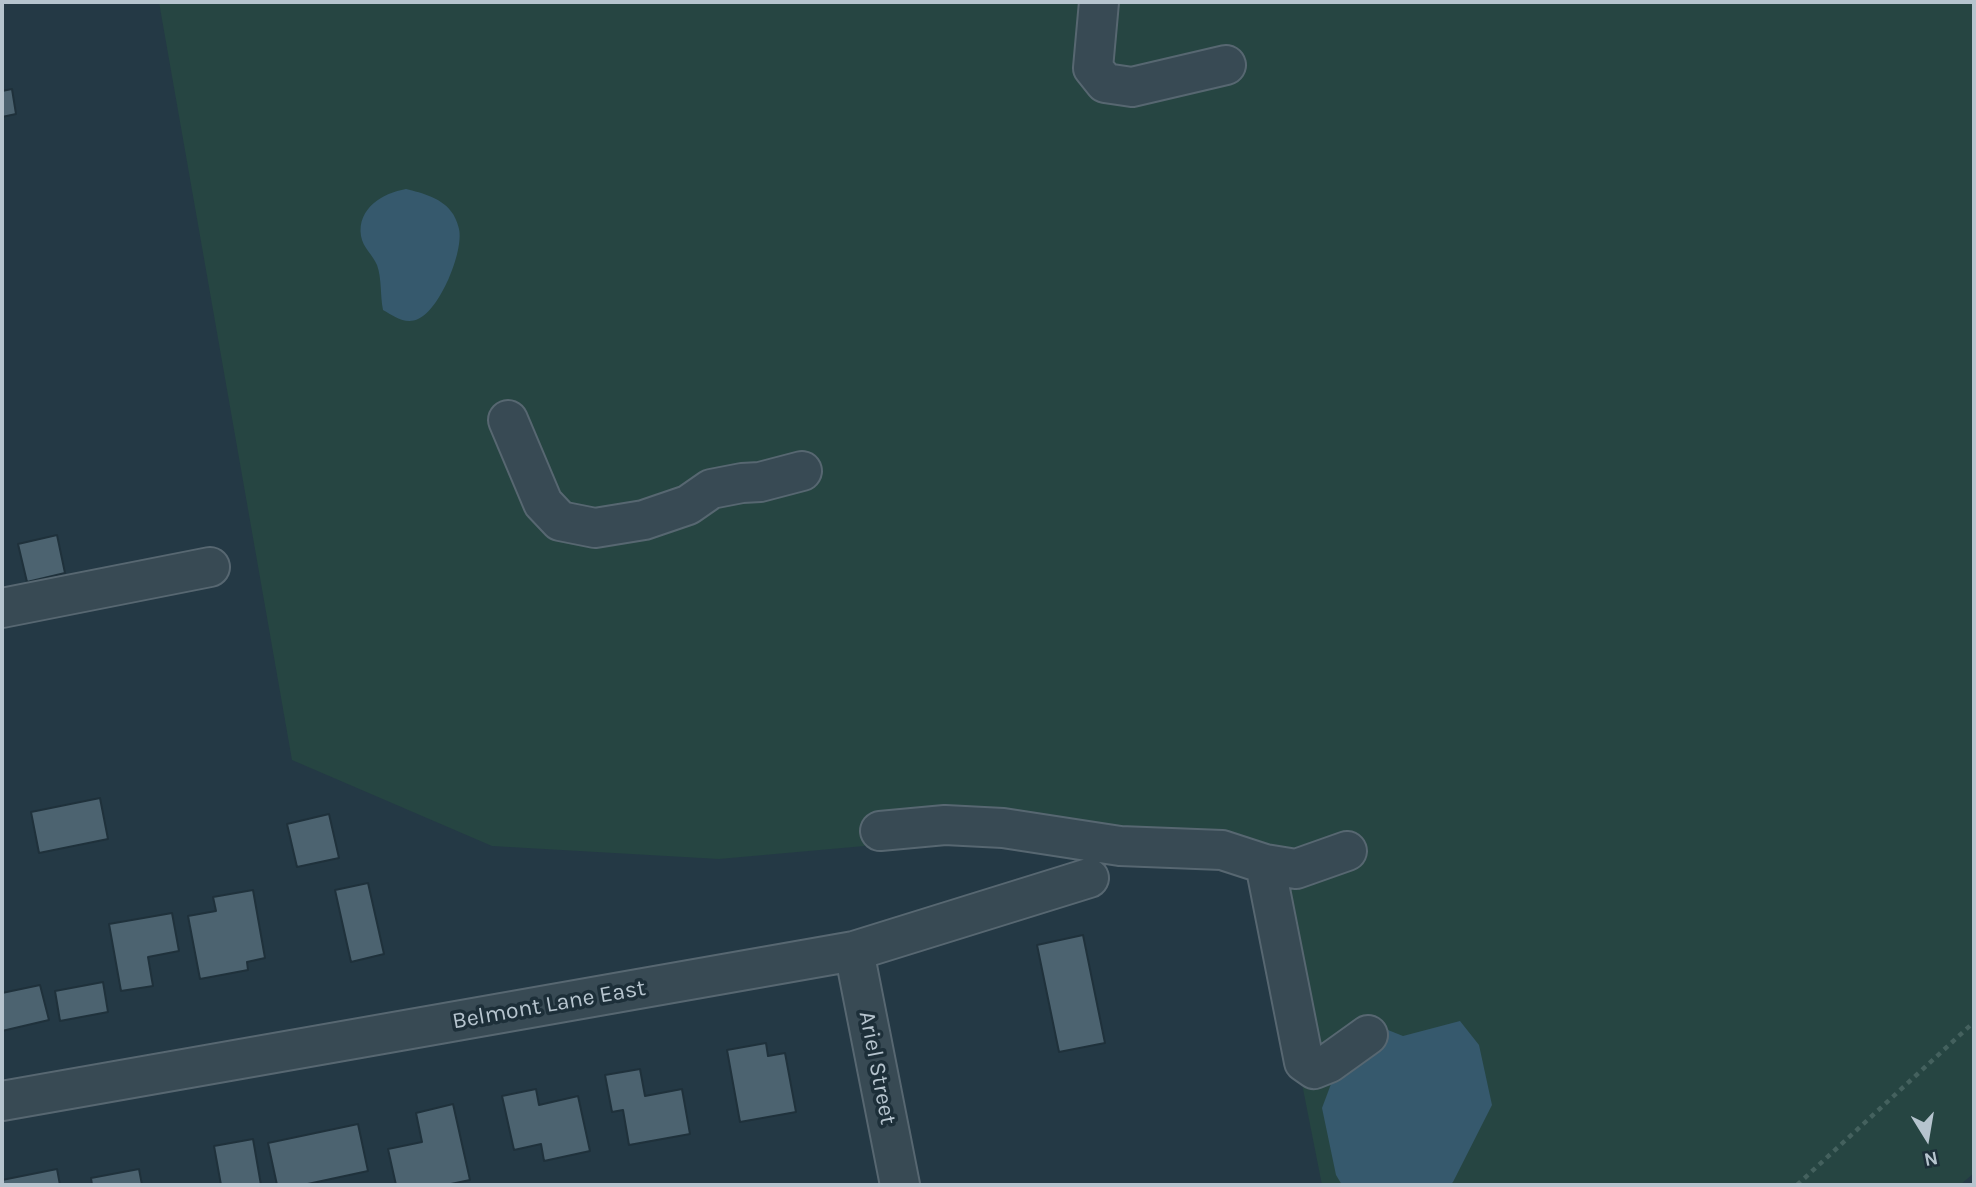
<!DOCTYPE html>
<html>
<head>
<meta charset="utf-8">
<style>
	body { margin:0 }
	#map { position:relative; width:1976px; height:1187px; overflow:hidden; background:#243945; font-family:Karla,sans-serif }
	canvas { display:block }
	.frame { position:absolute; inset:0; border:4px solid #b6c4ce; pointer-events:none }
	.north { position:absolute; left:1892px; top:1103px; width:70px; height:70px; -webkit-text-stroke:5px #1d2f39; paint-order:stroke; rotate:169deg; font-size:19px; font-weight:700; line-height:28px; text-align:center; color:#b6c4ce }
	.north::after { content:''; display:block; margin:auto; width:24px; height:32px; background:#b6c4ce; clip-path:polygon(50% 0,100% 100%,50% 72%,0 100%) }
</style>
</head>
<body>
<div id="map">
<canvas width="1976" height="1187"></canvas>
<div class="frame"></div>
<div class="north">N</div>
</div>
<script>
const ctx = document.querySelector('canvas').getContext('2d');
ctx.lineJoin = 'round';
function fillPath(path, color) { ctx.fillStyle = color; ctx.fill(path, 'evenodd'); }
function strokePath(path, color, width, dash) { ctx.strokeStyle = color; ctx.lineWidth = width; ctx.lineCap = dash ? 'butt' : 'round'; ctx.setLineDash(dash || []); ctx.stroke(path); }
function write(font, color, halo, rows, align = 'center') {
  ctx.font = font + ' Karla,sans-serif'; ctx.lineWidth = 7; ctx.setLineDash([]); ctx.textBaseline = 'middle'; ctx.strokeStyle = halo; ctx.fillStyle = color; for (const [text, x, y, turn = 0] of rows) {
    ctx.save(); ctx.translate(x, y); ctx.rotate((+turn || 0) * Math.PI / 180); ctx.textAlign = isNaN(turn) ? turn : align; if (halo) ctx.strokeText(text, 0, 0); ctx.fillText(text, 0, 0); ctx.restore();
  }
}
const green = new Path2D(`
	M159,2h1815v1171l-14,12h-638l-64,-324 -259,-27 -280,25 -227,-13 -200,-86z`);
const water = new Path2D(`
	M406,189c16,4 37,9 47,25 2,3 5,10 6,15 5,22 -19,81 -41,90 -13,6 -24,-3 -35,-9 -3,-15 -1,-31 -6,-45 -4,-10 -14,-17 -16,-29 -4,-28 22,-43 45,-47z
	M1460,1021l19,24 13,60 -39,77 -3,3h-108l-6,-10 -14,-67 18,-48 43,-32 20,8z`);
const building = new Path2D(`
	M12,89l4,25 -14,3v-26z
	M57,535l8,38 -38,9 -9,-38z
	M100,798l8,41 -69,14 -8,-41z
	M329,814l10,44 -42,9 -10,-43z
	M368,883l16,71 -33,8 -16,-72z
	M253,890l12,68 -18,4 1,8 -48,9 -12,-63 28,-5 -3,-14z
	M172,913l7,38 -31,6 5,29 -32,5 -12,-67z
	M1083,935l22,108 -46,9 -22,-107z
	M103,982l5,30 -48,9 -5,-30z
	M40,985l9,35 -47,11v-38z
	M766,1043l2,13 17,-3 11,59 -56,10 -13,-72z
	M640,1069l5,27 37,-7 8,45 -61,11 -6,-35 -11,2 -7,-37z
	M536,1089l3,16 39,-9 12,55 -46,10 -3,-17 -27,6 -12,-54z
	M453,1104l17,76 -24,5h-50l-8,-36 34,-7 -6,-29z
	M358,1124l10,47 -65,14h-26l-9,-42z
	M253,1139l8,46h-40l-7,-39z
	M57,1169l3,16h-58v-5z
	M139,1169l3,16h-50l-1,-7z`);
const path = new Path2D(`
	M1797,1185l177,-163`);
const minor = new Path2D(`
	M1099,2l-6,66 12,15 27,4 94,-22
	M508,420l35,83 17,18 35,7 49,-8 44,-15 23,-16 31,-6 18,-1 42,-11
	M2,608l208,-41
	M880,831l65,-6 58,3 117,18 102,4 43,14 31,5 51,-18
	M1265,864l39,198 10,7 15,-6 39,-28
	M854,951l46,234
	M2,1101l852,-150 235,-73`);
const streetNames = [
	["Belmont Lane East",549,1005,-10],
	["Ariel Street",877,1068,79]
];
fillPath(green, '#264542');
fillPath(water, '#36596d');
fillPath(building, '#4c6370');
strokePath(building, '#1f313b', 2);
strokePath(minor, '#576771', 42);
strokePath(path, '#44615e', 4.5, [5, 5]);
strokePath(minor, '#384a54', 38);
write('23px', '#b6c4ce', '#1d2f39', streetNames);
</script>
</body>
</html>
